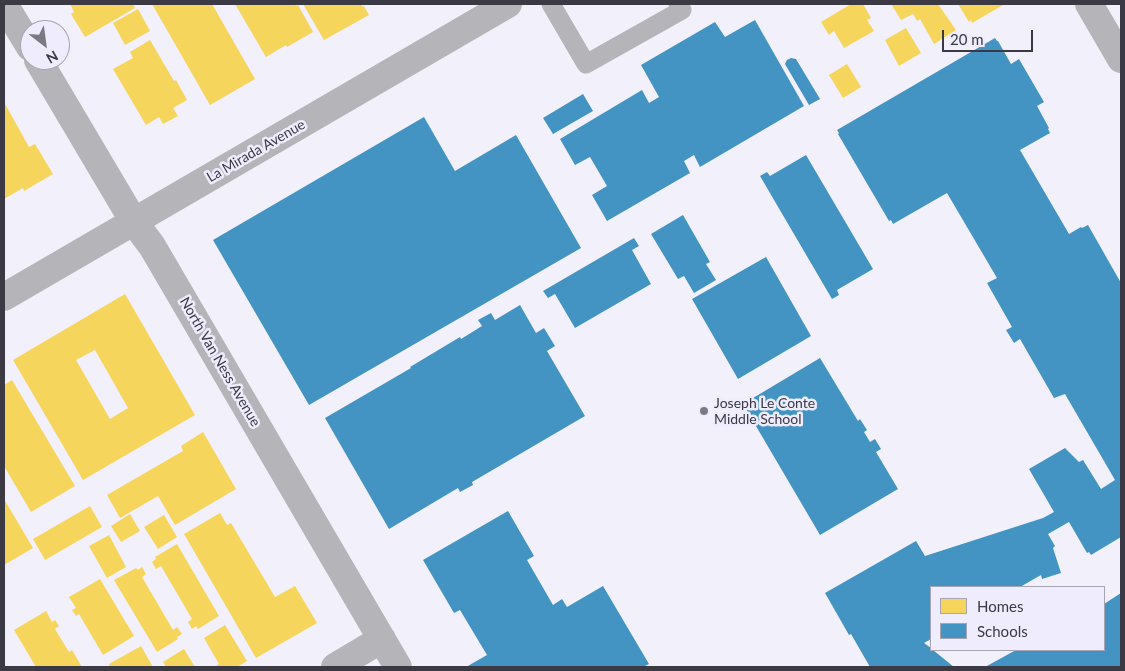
<!DOCTYPE html>
<html>
<head>
<meta charset="utf-8">
<style>
	body { margin:0 }
	#map { position:relative; width:1125px; height:671px; overflow:hidden; background:#f2f0fa; font-family:Lato,sans-serif }
	canvas { display:block }
	.frame { position:absolute; inset:0; border:5px solid #3a3944; pointer-events:none }
	.legend { position:absolute; left:930px; top:586px; width:175px; height:65px; box-sizing:border-box; background:#efedfd; border:1px solid #a7a5b3; margin:0; padding:6px 9px; list-style:none; font-size:15px; color:#3a3944 }
	.legend li { display:flex; align-items:center; gap:10px; height:25px }
	.legend b { width:25px; border:1px solid #a7a5b3 }
	.north { position:absolute; left:20px; top:20px; width:50px; height:50px; box-sizing:border-box; background:#efedfd; border:1px solid #a7a5b3; border-radius:50%; rotate:150deg; font-size:14px; font-weight:700; line-height:20px; text-align:center; color:#3a3944 }
	.north::after { content:''; display:block; margin:auto; width:18px; height:22px; background:#7a7984; clip-path:polygon(50% 0,100% 100%,50% 72%,0 100%) }
	.scale { position:absolute; left:942px; top:30px; width:91px; height:22px; box-sizing:border-box; border:2px solid #3a3944; border-top:0; padding-left:6px; font-size:15px; line-height:18px; white-space:nowrap; color:#3a3944; -webkit-text-stroke:4px #efedfd; paint-order:stroke }
</style>
</head>
<body>
<div id="map">
<canvas width="1125" height="671"></canvas>
<div class="frame"></div>
<ul class="legend">
<li><b style="height:14px;background:#f6d55c"></b>Homes</li>
<li><b style="height:14px;background:#4393c3"></b>Schools</li>
</ul>
<div class="north">N</div>
<div class="scale">20 m</div>
</div>
<script>
const ctx = document.querySelector('canvas').getContext('2d');
ctx.lineJoin = 'round';
function fillPath(path, color) { ctx.fillStyle = color; ctx.fill(path, 'evenodd'); }
function strokePath(path, color, width, dash) { ctx.strokeStyle = color; ctx.lineWidth = width; ctx.lineCap = dash ? 'butt' : 'round'; ctx.setLineDash(dash || []); ctx.stroke(path); }
function write(font, color, halo, rows, align = 'center') {
  ctx.font = font + ' Lato,sans-serif'; ctx.lineWidth = 5; ctx.setLineDash([]); ctx.textBaseline = 'middle'; ctx.strokeStyle = halo; ctx.fillStyle = color; for (const [text, x, y, turn = 0] of rows) {
    ctx.save(); ctx.translate(x, y); ctx.rotate((+turn || 0) * Math.PI / 180); ctx.textAlign = isNaN(turn) ? turn : align; if (halo) ctx.strokeText(text, 0, 0); ctx.fillText(text, 0, 0); ctx.restore();
  }
}
const homes = new Path2D(`
	M70,4h63l2,4 -50,29 -14,-23 3,-2z
	M152,4h60l43,75 -45,26z
	M235,4h60l1,2 2,-1 15,27 -26,15 -1,-2 -20,12z
	M303,4h58l2,3 1,-1 5,9 -45,25z
	M851,4h12l8,14 -4,2 7,11 -30,17 -10,-17 -5,4 -8,-13z
	M891,4h47l18,26 -22,14 -14,-25 -3,2 -4,-7 -12,6z
	M958,4h47l-33,19 -1,-3 -2,2z
	M138,9l12,22 -25,14 -12,-22z
	M906,28l15,25 -22,13 -14,-26z
	M150,40l24,41 2,-1 11,20 -14,8 5,8 -15,8 -4,-7 -13,8 -33,-56 20,-11 -3,-6z
	M847,64l14,23 -18,11 -14,-23z
	M4,102l25,45 6,-3 18,30 -29,17 -1,-3 -19,11z
	M125,294l70,121 -112,65 -70,-120zM95,350l33,58 -18,11 -34,-59z
	M12,380l63,106 -44,26 -27,-46v-81z
	M203,432l33,57 -61,36 -17,-29 -38,22 -13,-23 76,-44 -2,-5z
	M4,499l29,49 -29,17z
	M90,506l12,21 -57,33 -12,-21z
	M220,513l7,12 4,-2 44,74 20,-11 22,37 -61,35 -72,-124z
	M130,514l10,17 -19,11 -10,-16z
	M164,515l13,22 -19,12 -14,-22z
	M109,535l17,32 -19,11 -18,-32z
	M177,544l42,72 -21,13 -2,-3 -4,3 -4,-7 4,-3 -31,-53 -5,3 -4,-7 4,-3 -1,-2z
	M142,567l4,7 -4,3 31,53 4,-3 5,7 -5,3 1,2 -21,13 -43,-72 22,-12 2,2z
	M100,579l34,57 -31,19 -24,-41 -3,2 -4,-6 4,-2 -7,-11z
	M46,611l6,11 3,-2 4,6 -4,3 14,23 3,-2 10,17h-46l-22,-37z
	M225,625l22,36 -10,6h-23l5,-3 -15,-26z
	M141,646l12,21h-43l-1,-3z
	M184,649l11,18h-29l-3,-5z`);
const schools = new Path2D(`
	M755,20l49,86 -104,61 -6,-12 -10,6 6,12 -83,48 -15,-26 15,-9 -17,-29 -15,8 -15,-26 82,-49 7,13 10,-6 -18,-32 74,-43 10,15z
	M995,38l2,3h1l13,23 8,-5 25,43 -7,4 12,22 -1,1 2,4 -30,17 49,84 12,-7 1,1 6,-3 33,58v254l-30,18 -2,-3 -2,1 -18,-31 -21,12 7,12 -2,2 8,25 -19,6 -1,-4 -21,12h-89v52l-7,4 7,5v2h2l21,17h-84l-19,-33 -2,1 -24,-42 91,-52 9,15 118,-38 11,-6 -25,-43 36,-21 14,14 4,-2 18,29 14,-9 -50,-86 -11,4 -34,-59 -6,4 -8,-13 6,-3 -25,-44 10,-5 -50,-85 -54,31 -2,-4 -2,1 -51,-87 1,-1 -2,-3z
	M791,58l5,1 24,40 -11,6 -24,-41 2,-4z
	M583,94l10,17 -40,23 -10,-16z
	M424,117l31,54 61,-36 65,113 -272,157 -96,-165z
	M806,155l67,114 -36,21 2,5 -7,4 -72,-123 7,-4 3,4z
	M683,215l27,47 -4,2 10,16 -22,13 -10,-17 -6,3 -27,-45z
	M634,238l5,8 -7,4 19,34 -76,44 -20,-34 -7,4 -5,-7z
	M766,257l45,79 -73,43 -46,-80z
	M520,305l16,28 8,-5 11,18 -8,5 38,65 -113,66 1,3 -13,7 -2,-4 -69,41 -64,-111 86,-50 -1,-1 50,-30 1,2 21,-13 -4,-6 13,-7 4,7z
	M820,358l38,63 2,-2 7,11 -3,2 6,10 5,-3 6,10 -5,3 22,37 -78,46 -77,-131z
	M508,511l26,45 -7,4 26,45 9,-6 5,8 36,-21 46,78 -6,3h-177l21,-12 -27,-45 -6,3 -31,-53z
	M1121,593v74h-136l31,-17h88v-46z`);
const service = new Path2D(`
	M551,4l35,60 96,-54 -4,-6`);
const minor = new Path2D(`
	M4,297l504,-293`);
const tertiary = new Path2D(`
	M4,4l26,43
	M1089,4l32,55
	M38,60l96,162 18,24 246,421
	M335,667l47,-28`);
const markers = [
	[704,411,5,"#7a7984"]
];
const streetNames = [
	["La Mirada Avenue",256,151,-30],
	["North Van Ness Avenue",220,362,60]
];
const poiNames = [
	["Joseph Le Conte",714,403],
	["Middle School",714,419]
];
fillPath(homes, '#f6d55c');
fillPath(schools, '#4393c3');
strokePath(service, '#b5b4b9', 19);
strokePath(minor, '#b5b4b9', 28);
strokePath(tertiary, '#b5b4b9', 28);
for (const [x, y, r, color] of markers) { const dot = new Path2D(); dot.arc(x, y, r, 0, 2 * Math.PI); ctx.fillStyle = color; ctx.fill(dot); strokePath(dot, '#efedfd', 2); }
write('14px', '#3a3944', '#efedfd', streetNames);
write('14px', '#3a3944', '#efedfd', poiNames, 'left');
</script>
</body>
</html>
